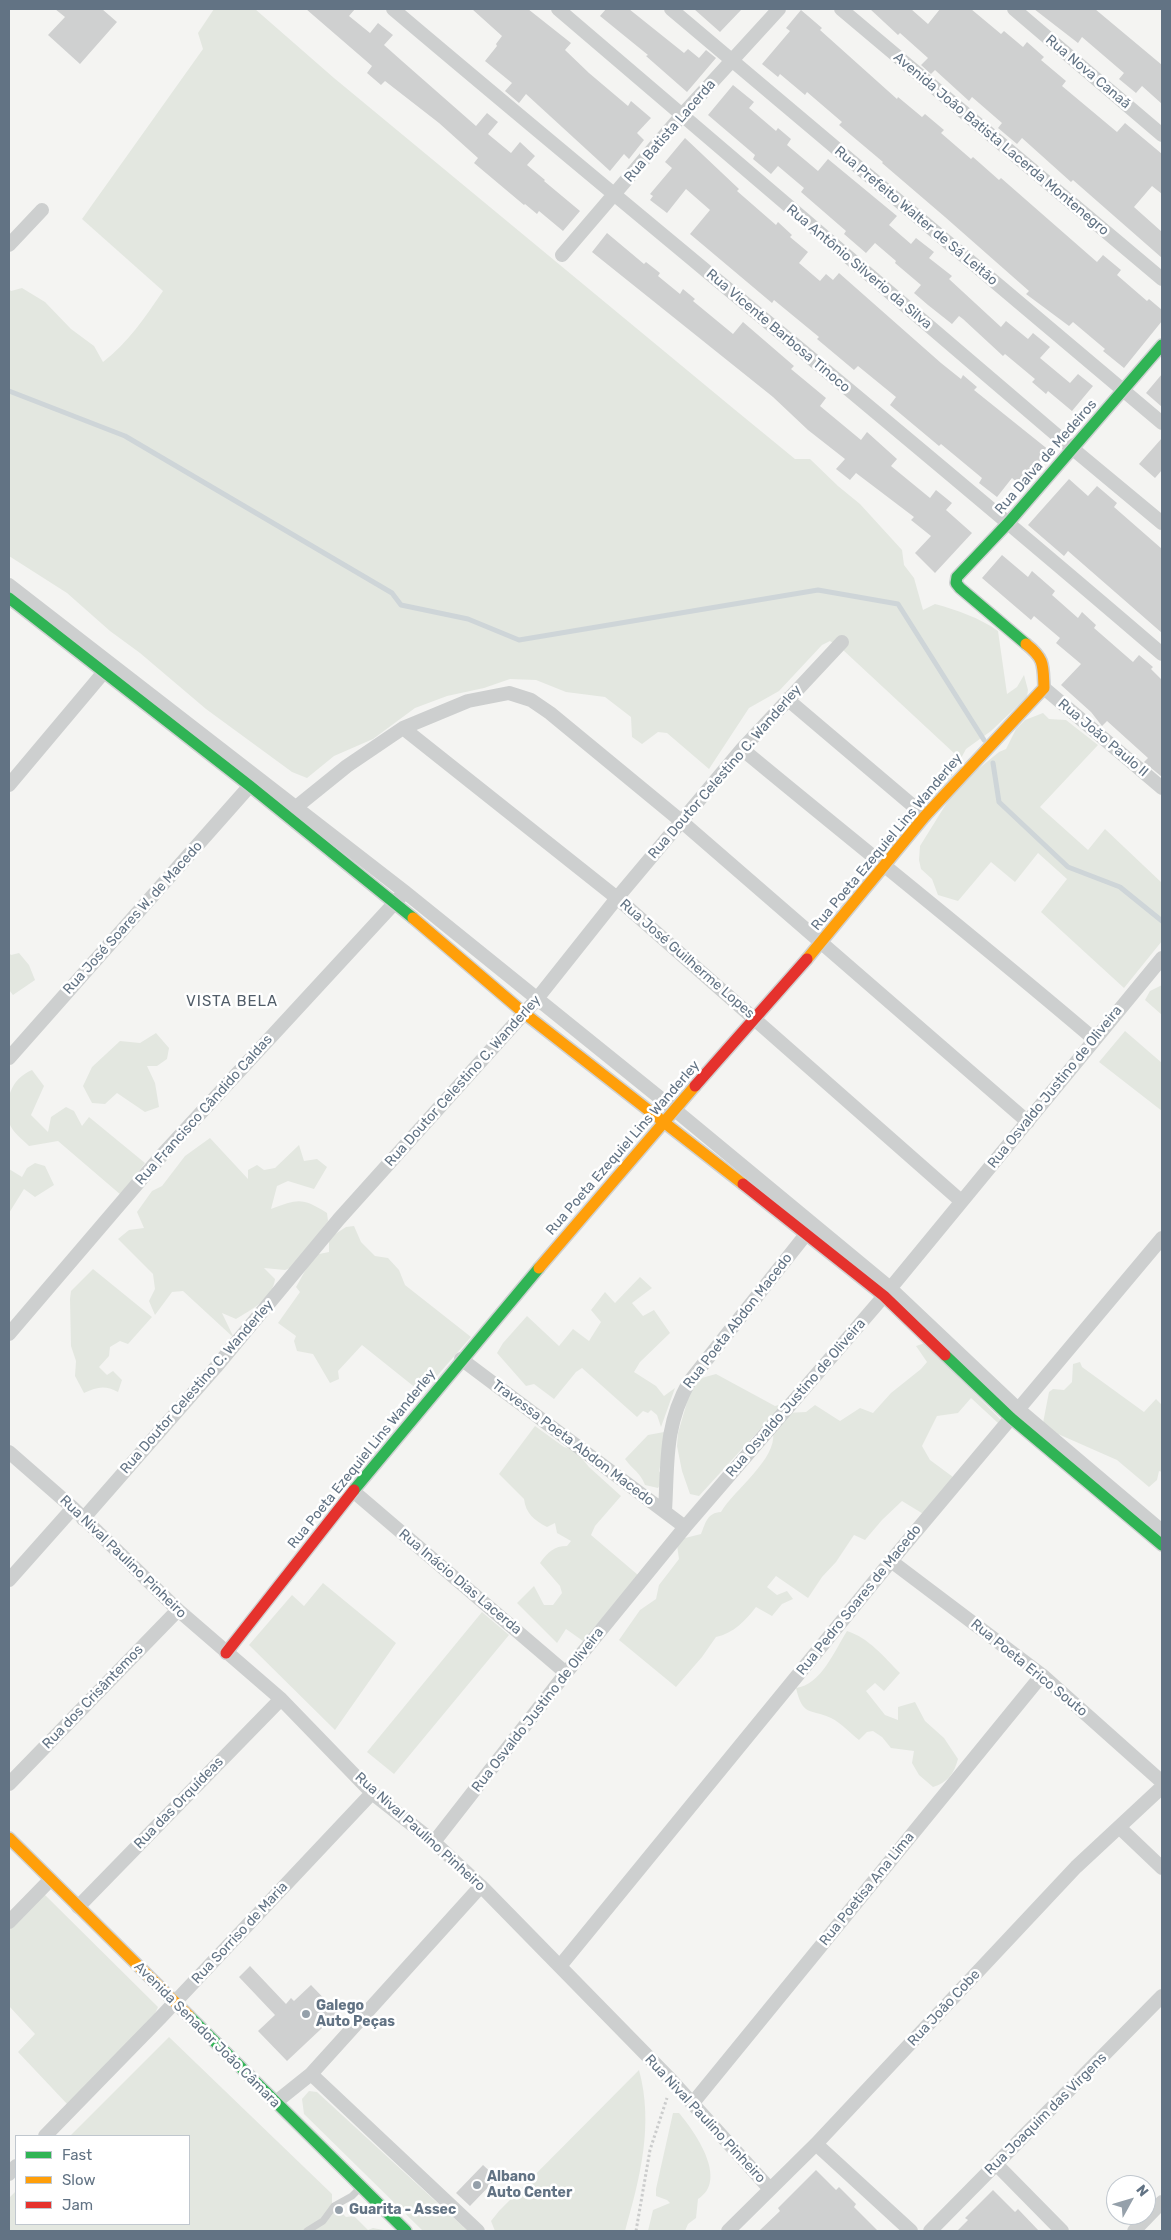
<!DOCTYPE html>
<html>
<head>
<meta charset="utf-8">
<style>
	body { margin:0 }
	#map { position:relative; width:1171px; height:2240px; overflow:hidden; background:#f4f4f2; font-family:Rubik,sans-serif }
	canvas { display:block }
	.frame { position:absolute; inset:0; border:10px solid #627384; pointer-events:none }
	.legend { position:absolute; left:15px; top:2135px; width:175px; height:90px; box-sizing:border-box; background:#fff; border:1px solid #c0c7ce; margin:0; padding:6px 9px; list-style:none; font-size:15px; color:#627384 }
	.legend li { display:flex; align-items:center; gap:10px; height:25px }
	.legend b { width:25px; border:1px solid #c0c7ce }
	.north { position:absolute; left:1106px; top:2175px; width:50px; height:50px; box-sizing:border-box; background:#fff; border:1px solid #c0c7ce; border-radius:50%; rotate:51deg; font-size:14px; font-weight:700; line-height:20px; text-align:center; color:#627384 }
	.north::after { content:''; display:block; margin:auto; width:18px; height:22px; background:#95a0aa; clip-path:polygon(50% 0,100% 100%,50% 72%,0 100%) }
</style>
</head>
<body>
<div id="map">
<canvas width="1171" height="2240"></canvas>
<div class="frame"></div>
<ul class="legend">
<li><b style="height:6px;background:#30b455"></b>Fast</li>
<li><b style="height:6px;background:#ff9f0a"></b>Slow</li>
<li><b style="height:6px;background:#e5322d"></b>Jam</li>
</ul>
<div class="north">N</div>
</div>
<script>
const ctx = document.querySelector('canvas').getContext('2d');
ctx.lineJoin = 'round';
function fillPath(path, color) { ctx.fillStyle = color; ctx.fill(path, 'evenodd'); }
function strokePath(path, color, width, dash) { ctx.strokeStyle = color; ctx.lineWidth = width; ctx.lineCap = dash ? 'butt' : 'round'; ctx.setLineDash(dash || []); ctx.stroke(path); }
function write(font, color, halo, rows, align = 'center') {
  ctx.font = font + ' Rubik,sans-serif'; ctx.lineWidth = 5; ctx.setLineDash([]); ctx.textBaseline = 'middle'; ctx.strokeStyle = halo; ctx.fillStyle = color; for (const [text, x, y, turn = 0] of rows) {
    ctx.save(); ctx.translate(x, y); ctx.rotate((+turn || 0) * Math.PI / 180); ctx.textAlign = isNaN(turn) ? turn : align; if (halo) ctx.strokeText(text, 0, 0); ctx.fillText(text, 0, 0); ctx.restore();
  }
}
const green = new Path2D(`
	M214,9h41l79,69 400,331 61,50h15l28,27 22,18 42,46 2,15 10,13 9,32 12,-6c22,6 45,14 63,27l9,63 10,-7 7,-12 4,15 -1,7 -36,34 -25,18 -15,28 -20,18 -5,-3 30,-33v-4l-114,-106 -12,-8 -8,4 -43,46 -30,17 -40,61 -42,-36 -9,-1 -16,12 -10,-7 -1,-20 -26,-20 -39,-5 -30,-12 -26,-1 -26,9 -37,8 -32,12 -42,31 -39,17 -27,22 -15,-6 -86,-63 -66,-56 -30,-22 -43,-38 -58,-37v-267l2,2 11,-3 23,14 26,27 23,17 9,16c25,-19 42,-45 60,-71l-81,-72 121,-170 -5,-16z
	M1043,713l6,6 17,1 32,25 -58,62 48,43 17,-21 57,54v58l-38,47 -83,-76 26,-33 -29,-26 -23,29 -24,-20 -33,39 -20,-6 -6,-16 -11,-10 -2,-9 1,-14 31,-50 26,-26 22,-18 7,-3 10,-20 9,-9z
	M9,953l2,2 8,-2 10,12 6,15 -22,15 -4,-5z
	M1162,985v30l-17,-15 5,-9z
	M1125,1031l37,32v48l-63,-49z
	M156,1033l13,15 -2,11 -10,7h-10l8,17 4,24 -14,5 -28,-19 -12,11 -13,-1 -9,-17 9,-19 28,-26 20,2z
	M32,1070l12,16 -13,29 17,17 3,-15 15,-10 8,4 8,15 7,-9 56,46 -24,32 -63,-54 -29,5c-7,-7 -18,-15 -20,-24 -5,-22 2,-43 23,-52z
	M210,1138l38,41v-9l9,-5 7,5 11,-2 24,-23 5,16 13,-2 10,8 -13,22 -26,-8 -11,5 -6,23c27,-10 31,-12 56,4l1,8 -33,45 -10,4 -21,-2 11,11c-2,19 -24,31 -39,40l-14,-6 12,25 -51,-47 -11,1 -17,23 -6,-14 6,-12 -2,-15 -35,-35 11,-9 15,-2 -7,-16 15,-21 10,-5 23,-30z
	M35,1163l10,3 9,19 -19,12 -11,-8 -15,24v-44l13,8 5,-9z
	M354,1226l7,16 14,14 13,2 11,12 6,15 66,52 -49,56 -60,-48 -24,26 1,8 -9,4 -17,-29 -16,-3 -3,-10 2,-5 -18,-13 22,-31 -4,-5 18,-32 15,-3v-14l17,-11z
	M93,1269l59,48 -24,27 -8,-3 -10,6 -1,9 -10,11 8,8 6,-4 9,9 -4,12c-13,-7 -21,-5 -34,1l-9,-17 1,-15 -5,-15 -1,-47 1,-8z
	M640,1277l12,11 -20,15 11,13 11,-6 16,23 -30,29 -6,10 22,14 8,10 11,-8 -14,39 -4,-12 -6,-5 -3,3 -5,-2 -6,6 -55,-49 -6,4 -22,27 -20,-15 -8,2 -29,-33 6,-10 24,-27 32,30 14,-17 16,12 12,-19 -10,-12 14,-18 10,11z
	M925,1343l79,80h-6l-27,-25 -13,15 -21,3 -15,30 8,14 23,17 -28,38 -23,-14 -20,19 -17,20 -11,-5 -18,27 -14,15 -14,21 -32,-22 -9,11 10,8 10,-4 6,8 -11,5 -10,12 -16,-9c-11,14 -22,26 -40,30l-14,20 -26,30 -57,-47 21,-30 16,-11 3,-14 20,-26 -2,-14 4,-6 20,-5c5,-12 6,-21 20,-22 13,-22 56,-53 52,-79l13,-20 20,-1 9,-7 25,16 20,-13 13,5 18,-20 30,-24 6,-7 -11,-16z
	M1080,1362l2,5 62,45 12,-13 6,6v67l-3,-1 -2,9 -8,7 -32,-27 -59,-26 -15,-11 6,-31 4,-3 11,1 8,-8 1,-18z
	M716,1374l59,32 8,-2 -84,92 -9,-2 -8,-23 -5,-25 1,-13 12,-41 8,-13z
	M535,1426l29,21 11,3 14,17 32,29 -26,30 -4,9 47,40 -55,66 -17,-12 -9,14 -40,-40 17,-17 10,19h9l9,-12 -2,-7 -20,-23c8,-11 14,-17 27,-17l4,-5 -14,-8 -2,-10 -8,4c-13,-7 -21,-13 -23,-28l-25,-25z
	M664,1432v19l-5,20 5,8 -6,9 -13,-3c-5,-13 -12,-15 -20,-26l23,-24z
	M323,1583l73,60 -61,87 -86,-85 43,-50 12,11z
	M482,1612l27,23 -115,139 -27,-22z
	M847,1631c22,7 37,26 53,42l-16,18 -9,-8 -9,8 19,24 13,5v-13l17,-5 10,19 19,17 14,21c-4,15 -11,24 -25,28l-14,-12 -7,-12 2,-12 -23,-3 -9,-11 -9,-6 -6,1 -8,8c-9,-7 -18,-17 -28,-22 -22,-10 -28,-1 -35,-30 25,-3 39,-38 51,-57z
	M44,1894l114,113 -5,11 -85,87 -50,-53 17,-18 -26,-28v-76l11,-15z
	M169,2037l163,157v9l5,5 2,-3 4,4 -2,3 5,5 8,-1 14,14 5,-2 16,3h-380v-33l7,-7v33h173v-88h-119z
	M639,2070c15,55 1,108 -14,161h-130l-4,-10 8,-10z
	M309,2091l8,1 151,139h-45l-119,-117 -2,-15z
	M673,2113h6c16,19 50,67 19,86l-2,19 -8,6 -3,7h-37l5,-21 17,-7 -3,-3 -11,-4v-7z`);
const stream = new Path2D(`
	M9,391l116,45 267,157 9,12 67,14 51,21 299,-50 80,14 86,136
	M993,763l6,39 69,65 52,20 42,34`);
const building = new Path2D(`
	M55,9h47l15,13 -37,42 -32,-29 17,-18z
	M306,9h49l-6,7 21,17 8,-10 15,12 -9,10 18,16 74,65 11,-13 11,9 -10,12 23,19 9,-11 15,14 -8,9 18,15 -1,1 36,30 -17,20 -24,-20 -2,3 -12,-10 -1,1 -50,-42 4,-5 -39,-35 -54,-42 -4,4 -14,-12 5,-7z
	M472,9h56l43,34 -6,7 24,23 39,33 3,-5 20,17 -14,15 7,7 -15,19 -5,-5 -14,17 -84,-77 -7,9 -14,-12 7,-8 -27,-22 12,-15 -1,-2 6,-8z
	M606,9h23l55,44 4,-4 11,9 7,-8 10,8 -29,34 -41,-36 2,-1 -48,-39z
	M694,9h48l-22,23z
	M870,9h41l17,15 12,-15h31l30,25 3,-3 19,16 4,-5 17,15 -3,3 25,21 -4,5 55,46 8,-9 37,31v40l-10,-8 -18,21 28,25v26l-89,-78 -2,2 -49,-44 -5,6 -19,-16 4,-5 -30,-26 -3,4 -34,-31 -4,4 -10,-9 7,-7 -28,-25 -2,2z
	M1034,9h61l67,56v39l-20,-18 -6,7 -17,-14 5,-6 -42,-36 -4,6z
	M801,10l21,18 -2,2 77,69 1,-2 24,20 3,-3 19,16 -3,3 30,26 2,-2 26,23 2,-2 96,84 6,-7 18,15 -4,5 30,26 2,-2 13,11v11l-38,47 -21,-17 2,-2 -32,-27 -4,4 -43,-32 3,-3 -84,-74 -63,-54 1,-1 -44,-37 3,-3 -35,-30 -2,3 -25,-21 -2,3 -16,-13 28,-33 -4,-3z
	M733,85l21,17 -5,6 27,23 2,-3 13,11 -4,6 31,26 10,-12 69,57 -8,9 22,19 5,-6 18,14 -5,6 23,18 -3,3 52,48 5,-6 22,18 5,-6 17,14 -10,11 30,25 8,-9 15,12 -21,25 -24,-20 -2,3 -14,-12 3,-3 -30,-25 -2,2 -40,-37 -4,-3 -7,8 -24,-19 -14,-12 7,-8 -26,-22 1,-2 -21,-18 -9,10 -22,-19 2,-3 -45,-39 3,-4 -26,-22 -7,8 -18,-15 2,-4 -47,-40z
	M685,138l54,51 -2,2 39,34 2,-3 14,13 -2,2 18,15 -9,11 21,18 6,-7 7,6 6,-7 102,90 20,16 2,-4 14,12 -3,3 76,61 -29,35 -9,-8 -15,19 -18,-14 3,-5 -41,-34 -2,2 -49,-41 6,-8 -38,-31 -4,4 -37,-31 2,-2 -45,-37 -2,3 -82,-69 20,-24 -24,-21 -19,24 -17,-13 3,-4 -3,-2 22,-26 -7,-6z
	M607,233l37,31 2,-2 14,11 -2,3 22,18 3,-5 12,10 -2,2 40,33 10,-12 51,44 -3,3 35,29 -6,8 41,34 6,-8 30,27 -6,7 39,32 6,-8 16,13 -6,7 26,23 -37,40 -20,-20 16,-17 -20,-16 3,-3 -58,-44 -6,7 -14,-11 9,-10 -37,-29 -35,-33 -181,-145z
	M1162,374v33l-16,-14z
	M1162,438v32l-7,8 -16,-14z
	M1069,479l19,17 9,-10 20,17 -3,4 48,42v84l-94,-82 -4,5 -36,-31z
	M1002,555l26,22 4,-6 23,20 -3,4 26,23 4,-6 14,13 -2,3 39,34 6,-7 14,12 -2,2 11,11v97l-18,-15 4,-4 -41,-37 -5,5 -11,-14 -30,-27 20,-21 -25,-21 4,-5 -26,-22 -3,4 -49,-42z
	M250,1966l36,38 5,-6 3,3 17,-16 27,28 -51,48 -29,-30 17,-16 -36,-38z
	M483,2165l14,13 -27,28 -14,-13z
	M816,2170l20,20 3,-3 17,17 -2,3 24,24h-119l21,-20 -2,-3z
	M993,2190l22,22 3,-3 21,22h-82l11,-11 -3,-2z`);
const path = new Path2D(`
	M636,2231l14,-81 17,-52`);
const lane = new Path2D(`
	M307,2231l16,-10 11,-15 18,-10 9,-9`);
const street = new Path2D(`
	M393,9c255,216 516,427 769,645
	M558,9l515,440 89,74
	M671,9l491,414
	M841,9l321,270
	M1014,9l148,126
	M9,245l33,-35
	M562,255l120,-140 97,-106
	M9,585l396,307 270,218 215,178 128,121 144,122
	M1044,688l118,100
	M787,699l138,117
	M403,728l214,170 344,303
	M742,749c117,97 236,191 352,290
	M9,785l100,-119
	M290,812l57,-46 56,-38 65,-27 41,-8 22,7 19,13 131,108 347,301
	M9,1058l246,-278
	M9,1334l153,-179 239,-259
	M461,1359l224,168
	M9,1452l64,56 105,102 103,89 91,94 62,49 47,44 191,195 98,108
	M353,1491l213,182
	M665,1511c3,-49 -1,-84 24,-129l122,-154
	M83,1519l133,-152 123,-148 197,-219 81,-102 125,-149 100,-107
	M891,1561l151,114 120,107
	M9,1580l64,-72
	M9,1784l169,-174
	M1120,1828l42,40
	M434,1842l132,-169 119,-146 199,-231 278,-338
	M78,1907l203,-208
	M9,1922l41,-42
	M560,1966l331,-405 271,-323
	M311,2074l167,157
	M276,2102l35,-28 170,-188
	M692,2104l350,-429
	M45,2136l116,-119 211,-224
	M816,2144l95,87
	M996,2164l66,67
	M9,2174l7,-8
	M728,2231l88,-87 260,-277 86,-80
	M930,2231l232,-235
	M1134,2231l28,-29`);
const fast = new Path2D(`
	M9,598l241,188 163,132
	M1026,644l-66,-56 -4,-5 1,-6 52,-55 153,-177
	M945,1355l66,63 151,127
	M354,1490l185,-222
	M189,2016l217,215`);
const slow = new Path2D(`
	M413,918l111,95 219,171
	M807,959l118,-143 119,-128c-1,-23 1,-29 -18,-44
	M539,1268l156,-182
	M9,1838l180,178`);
const jam = new Path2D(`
	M695,1086l112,-127
	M743,1184l141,112 61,59
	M226,1653l128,-163`);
const markers = [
	[306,2014,5,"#95a0aa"],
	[477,2185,5,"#95a0aa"],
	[339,2210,5,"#95a0aa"]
];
const streetNames = [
	["Rua Nova Canaã",1088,72,40],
	["Rua Batista Lacerda",670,131,-49],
	["Avenida João Batista Lacerda Montenegro",1001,144,40],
	["Rua Prefeito Walter de Sá Leitão",916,216,40],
	["Rua Antônio Silverio da Silva",859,267,40],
	["Rua Vicente Barbosa Tinoco",778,331,40],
	["Rua Dalva de Medeiros",1046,457,-49],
	["Rua João Paulo II",1103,738,40],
	["Rua Doutor Celestino C. Wanderley",725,772,-49],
	["Rua Poeta Ezequiel Lins Wanderley",887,842,-50],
	["Rua José Soares W. de Macedo",133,918,-48],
	["Rua José Guilherme Lopes",687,959,41],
	["Rua Doutor Celestino C. Wanderley",463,1081,-48],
	["Rua Osvaldo Justino de Oliveira",1055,1087,-51],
	["Rua Francisco Cândido Caldas",204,1110,-48],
	["Rua Poeta Ezequiel Lins Wanderley",623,1148,-49],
	["Rua Poeta Abdon Macedo",738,1321,-52],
	["Rua Doutor Celestino C. Wanderley",197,1387,-49],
	["Rua Osvaldo Justino de Oliveira",796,1398,-49],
	["Travessa Poeta Abdon Macedo",573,1443,37],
	["Rua Poeta Ezequiel Lins Wanderley",362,1459,-51],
	["Rua Nival Paulino Pinheiro",123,1557,44],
	["Rua Inácio Dias Lacerda",460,1582,40],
	["Rua Pedro Soares de Macedo",859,1600,-51],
	["Rua Poeta Erico Souto",1029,1668,39],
	["Rua dos Crisântemos",93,1697,-46],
	["Rua Osvaldo Justino de Oliveira",538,1710,-52],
	["Rua das Orquídeas",179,1803,-46],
	["Rua Nival Paulino Pinheiro",420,1832,42],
	["Rua Poetisa Ana Lima",867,1889,-51],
	["Rua Sorriso de Maria",240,1933,-47],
	["Rua João Cobe",944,2008,-47],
	["Avenida Senador João Câmara",207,2035,45],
	["Rua Joaquim das Virgens",1046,2114,-45],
	["Rua Nival Paulino Pinheiro",705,2119,47]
];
const poiNames = [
	["Galego",316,2006],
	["Auto Peças",316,2022],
	["Albano",487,2177],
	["Auto Center",487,2193],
	["Guarita - Assec",349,2210]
];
const neighbourhoodNames = [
	["VISTA BELA",232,1002]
];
fillPath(green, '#e3e7e0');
strokePath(stream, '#ced5d8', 5);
fillPath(building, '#cfd0d0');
strokePath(fast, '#cfd1d2', 14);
strokePath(slow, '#cfd1d2', 14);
strokePath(jam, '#cfd1d2', 14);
strokePath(path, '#cbcccc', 3, [2.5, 2.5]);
strokePath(lane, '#cdcfcf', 7);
strokePath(street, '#cdcfcf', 14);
strokePath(fast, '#30b455', 11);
strokePath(slow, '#ff9f0a', 11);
strokePath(jam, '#e5322d', 11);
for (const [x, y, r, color] of markers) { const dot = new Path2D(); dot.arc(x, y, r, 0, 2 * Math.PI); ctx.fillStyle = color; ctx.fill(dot); strokePath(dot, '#fff', 2); }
write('14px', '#627384', '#fff', streetNames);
write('bold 14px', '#627384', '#fff', poiNames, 'left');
ctx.letterSpacing = '1px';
write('15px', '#515d69', '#fff', neighbourhoodNames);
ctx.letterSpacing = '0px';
</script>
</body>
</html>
